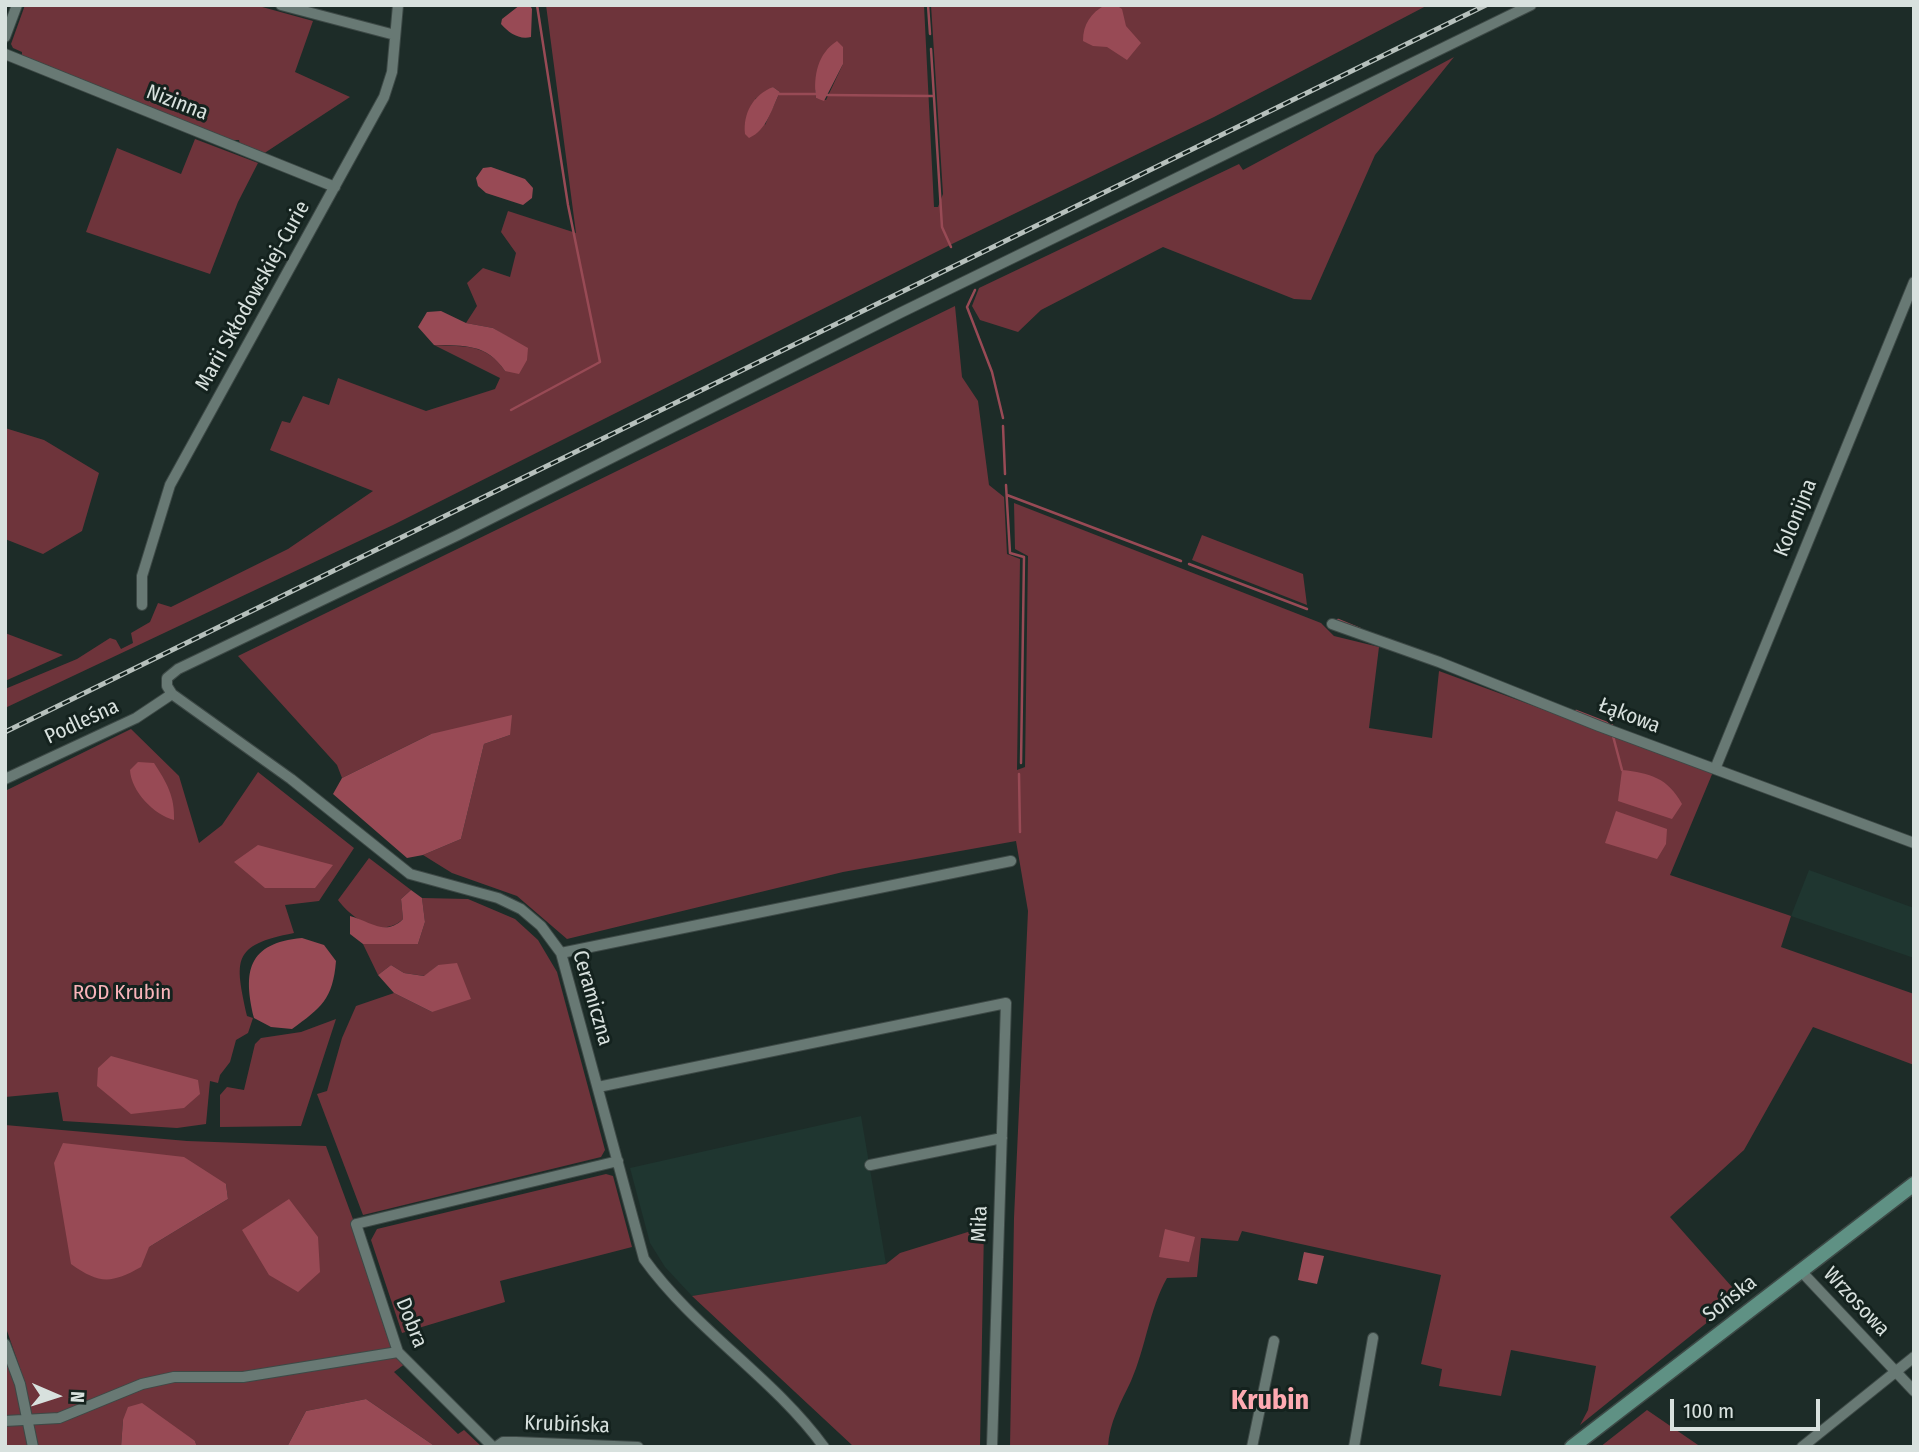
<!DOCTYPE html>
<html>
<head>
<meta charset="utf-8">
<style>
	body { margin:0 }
	#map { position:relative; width:1919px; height:1452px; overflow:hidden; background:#1d2c28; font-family:"Fira Sans Condensed",sans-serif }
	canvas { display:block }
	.frame { position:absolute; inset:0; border:7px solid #d8e1de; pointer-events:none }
	.north { position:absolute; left:21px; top:1361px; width:70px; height:70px; -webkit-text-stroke:5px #14221e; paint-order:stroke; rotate:93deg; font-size:19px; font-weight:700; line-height:28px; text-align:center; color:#d8e1de }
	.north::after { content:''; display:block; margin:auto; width:24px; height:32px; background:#d8e1de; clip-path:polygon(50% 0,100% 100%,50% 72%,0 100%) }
	.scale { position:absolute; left:1670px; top:1399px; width:150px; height:32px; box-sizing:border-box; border:4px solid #d8e1de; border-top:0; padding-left:9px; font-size:21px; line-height:24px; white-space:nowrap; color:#d8e1de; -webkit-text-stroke:5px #14221e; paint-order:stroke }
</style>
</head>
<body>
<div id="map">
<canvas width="1919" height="1452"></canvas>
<div class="frame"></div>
<div class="north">N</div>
<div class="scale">100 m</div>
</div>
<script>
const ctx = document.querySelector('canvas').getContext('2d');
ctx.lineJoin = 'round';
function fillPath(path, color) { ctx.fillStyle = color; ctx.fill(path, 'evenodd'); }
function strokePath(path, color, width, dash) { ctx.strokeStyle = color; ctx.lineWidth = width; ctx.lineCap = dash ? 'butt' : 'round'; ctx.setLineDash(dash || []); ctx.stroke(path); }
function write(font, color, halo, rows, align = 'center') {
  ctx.font = font + ' "Fira Sans Condensed",sans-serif'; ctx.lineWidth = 6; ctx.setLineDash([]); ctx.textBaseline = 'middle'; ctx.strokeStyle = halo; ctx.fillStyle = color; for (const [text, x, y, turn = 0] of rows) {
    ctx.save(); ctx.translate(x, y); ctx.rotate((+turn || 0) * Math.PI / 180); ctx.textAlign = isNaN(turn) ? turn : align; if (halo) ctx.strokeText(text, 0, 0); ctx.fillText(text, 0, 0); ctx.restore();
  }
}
const built = new Path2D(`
	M1809,870l105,38v50l-123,-42z
	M861,1116l25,148 -194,32 -27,-29 -15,-24 -20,-75z`);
const green = new Path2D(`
	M25,5h230l58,16 -18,51 55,25 -87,57 -23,-9 -1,-5h-10l-207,-85v-3l-9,-4 -2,-4z
	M546,5h378l10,202h4l5,-13 -12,-189h497l-214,112 -260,126 -561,282 -388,183v-19l72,-30 33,-21 6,2 5,9 12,-6 -2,-10 19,-11 8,-19 13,4 117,-58 85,-58 -103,-41 12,-29 8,2 13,-27 26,9 9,-27 88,33 69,-22 5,-11 -66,-33c32,2 52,-2 71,26l4,-33 -16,-10 -27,-5 11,-17 -10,-23 16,-15 27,9 6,-24 -15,-21 7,-21 68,22zM843,64l-17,36 -10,-2 -1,-8zM773,87l7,5 -15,33 -10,-26z
	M1454,57l-79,98 -64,145 -17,-1 -131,-52 -122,63 -23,22 -38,-12 -8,-14 7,-18 260,-124 4,6z
	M195,139l63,24 -20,39 -28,72 -124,-42 31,-84 64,26z
	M955,306l7,71 16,24 11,84 15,12 3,57 13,5 -3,211 8,-3 3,-211 -13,-7 -1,-46 307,120 13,13 45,11 -10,81 63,10 7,-67 274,101 -43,103 121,41 -10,31 133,47v71l-101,-38 -69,123 -74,67 70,79 -160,129 8,-15 8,-44 -85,-16 -10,46 -62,-10 3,-17 -21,-5 20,-89 -199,-44 -4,10 -37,-3 -4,39 -30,1c-18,32 -21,69 -36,103 -10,21 -22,42 -23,66h-98l4,-229 14,-307 -12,-70 -173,31 -276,67 -50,-43 -65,-23 -29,-18 38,-16 23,-95 26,-9 -79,-1 -89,44 -5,-13 -99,-109z
	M5,428l39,12 55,33 -17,58 -39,23 -38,-15z
	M1202,535l101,39 4,31 -115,-45z
	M5,633l58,22 -58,26z
	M131,729l48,47 20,67 23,-18 36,-53 96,76 -35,53 -34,4 9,28c-63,12 -59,27 -47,83l6,2 -5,15 -12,7 -6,22 -10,13 -2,8 -8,-2 -4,43 -29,4 -114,-7 -5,-29 -53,5v-306z
	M369,858l42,32 -10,9 2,20c-21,20 -51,0 -65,-19z
	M422,898l46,1 47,20 23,21 19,32 48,178 -4,7 -238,58 -46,-121 10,-3 15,-53 14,-32 38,-13 38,19 6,-47 -13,11 -21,-3 -13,-8 -13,10 -15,-31h55l7,-22z
	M336,1019l-35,107 -81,1v-32l7,-8 17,3 11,-46 6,-6 40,-6z
	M5,1125l182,16 139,5 80,217 -12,9 64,62 6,-4 18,17h-46l-70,-48 -60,12 -19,36h-90l-2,-6 -72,-21 -2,27h-83l-13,-64 -20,-58zM226,1184l2,15 -79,48z
	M606,1174l7,2 19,71 -132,34 5,21 -103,31 -31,-93 6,-11z
	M984,1227l-4,220 -127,-1 -161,-150 194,-32 14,-11z
	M5,1359l11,26 12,62h-23z
	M1647,1410l54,37h-101z`);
const water = new Path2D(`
	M520,5h10l2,4 -1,28c-12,3 -22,-4 -30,-13l1,-5z
	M1105,5h11l6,4 4,17 15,17 -14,17 -20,-13 -14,-1 -10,-5c0,-17 8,-28 22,-36z
	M837,41l6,6v17l-19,37 -8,-3c-3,-22 2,-45 21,-57z
	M773,87l7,5c-8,16 -13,38 -31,46l-4,-4c-2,-21 8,-39 28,-47z
	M491,167l34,12 8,9 -1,10 -9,7 -37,-12 -8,-7 -2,-8 7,-10z
	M441,311l25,12 27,5 35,20 -1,12 -8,14 -14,-3c-19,-28 -40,-25 -71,-26l-16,-18 9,-15z
	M512,715l-2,20 -26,9 -23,95 -38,16 -16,3 -74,-64 9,-16 89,-44z
	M138,762l16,1c13,20 21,34 20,57 -20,-5 -43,-29 -44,-50z
	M1622,770c28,3 46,8 60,34l-10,15 -54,-18z
	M1616,811l51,18 -1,15 -9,15 -52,-16z
	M258,845l75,20 -18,23h-50l-31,-26z
	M411,890l11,8 3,24 -7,22h-55l-13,-10v-18c20,5 35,21 53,3l-2,-20z
	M302,938l22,7 12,16c-3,38 -15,47 -44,68l-21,-2 -17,-9c-11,-46 -7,-75 48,-80z
	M457,963l14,36 -39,13 -38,-19 -16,-18 13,-10 13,8 20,3 14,-11z
	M111,1056l87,24 2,14 -16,14 -53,6 -34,-28 1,-18z
	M63,1143l121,14 42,27 2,15 -79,48 -8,20c-30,17 -42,17 -70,-3l-17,-101z
	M289,1199l29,38 2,35 -22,20 -29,-17 -27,-45z
	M1165,1229l30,8 -6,25 -30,-5z
	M1304,1252l20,4 -7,28 -19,-4z
	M366,1399l70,48h-149l19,-36z
	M142,1403l53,38 2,6h-76l2,-27 5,-13z`);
const stream = new Path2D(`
	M928,5l2,29
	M931,49l11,178 9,20
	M778,94h39
	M827,95l105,1
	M975,290l-8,17 25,65 11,46
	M511,410l89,-48 -32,-157 -31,-200
	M1003,426l2,48
	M1006,485l4,68 14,4 -3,206
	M1007,495l174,66
	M1189,564l118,45
	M1338,620l22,9
	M1576,711l36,14
	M1613,736l9,34
	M1019,774l1,58`);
const street = new Path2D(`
	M281,5l114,30
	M5,37l12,-32
	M5,54l330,133
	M142,605v-29l28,-91 214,-388 8,-25 6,-67
	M1332,624l107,38 160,64 315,117
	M1715,769l199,-487
	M5,779l131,-61 36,-24
	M561,953l450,-92
	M598,1087l408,-84 -14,444
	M870,1165l132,-27
	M1800,1270l114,121
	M5,1344l15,40 13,63
	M5,1421l54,-3 83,-34 32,-7h69l155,-25
	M493,1447l-95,-95 -42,-128 262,-63
	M496,1447l7,-5h13l122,5
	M824,1447c-51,-70 -129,-117 -180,-188l-83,-306 -20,-27 -20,-17 -23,-11 -88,-24 -119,-95 -119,-85 -5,-8v-8l11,-9 280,-134 442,-222 631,-308
	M1252,1447l22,-106
	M1354,1447l19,-109
	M1802,1447l112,-90`);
const secondary = new Path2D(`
	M1572,1447l342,-263`);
const rail = new Path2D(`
	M5,732l1481,-727`);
const streetNames = [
	["Nizinna",177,103,21],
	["Marii Skłodowskiej-Curie",253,296,-61],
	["Kolonijna",1796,518,-68],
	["Łąkowa",1629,716,21],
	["Podleśna",82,722,-25],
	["Ceramiczna",592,998,74],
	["Miła",980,1224,-88],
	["Sońska",1730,1299,-38],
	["Wrzosowa",1856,1302,47],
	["Dobra",411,1323,68],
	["Krubińska",567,1425,2]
];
const parkNames = [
	["ROD Krubin",122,993]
];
const districtNames = [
	["Krubin",1270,1401]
];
fillPath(built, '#1f3630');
fillPath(green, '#6e343b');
fillPath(water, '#984a55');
strokePath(stream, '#984a55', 2.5);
strokePath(street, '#3d4946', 12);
strokePath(secondary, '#3d4946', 17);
strokePath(street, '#687974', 10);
strokePath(secondary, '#5f9184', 14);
strokePath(rail, '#b6c0bc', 5);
strokePath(rail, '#14221e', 2.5, [8]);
write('21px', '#d8e1de', '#14221e', streetNames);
write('21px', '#f9b4ba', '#14221e', parkNames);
write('bold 28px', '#feaab2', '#14221e', districtNames);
</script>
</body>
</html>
